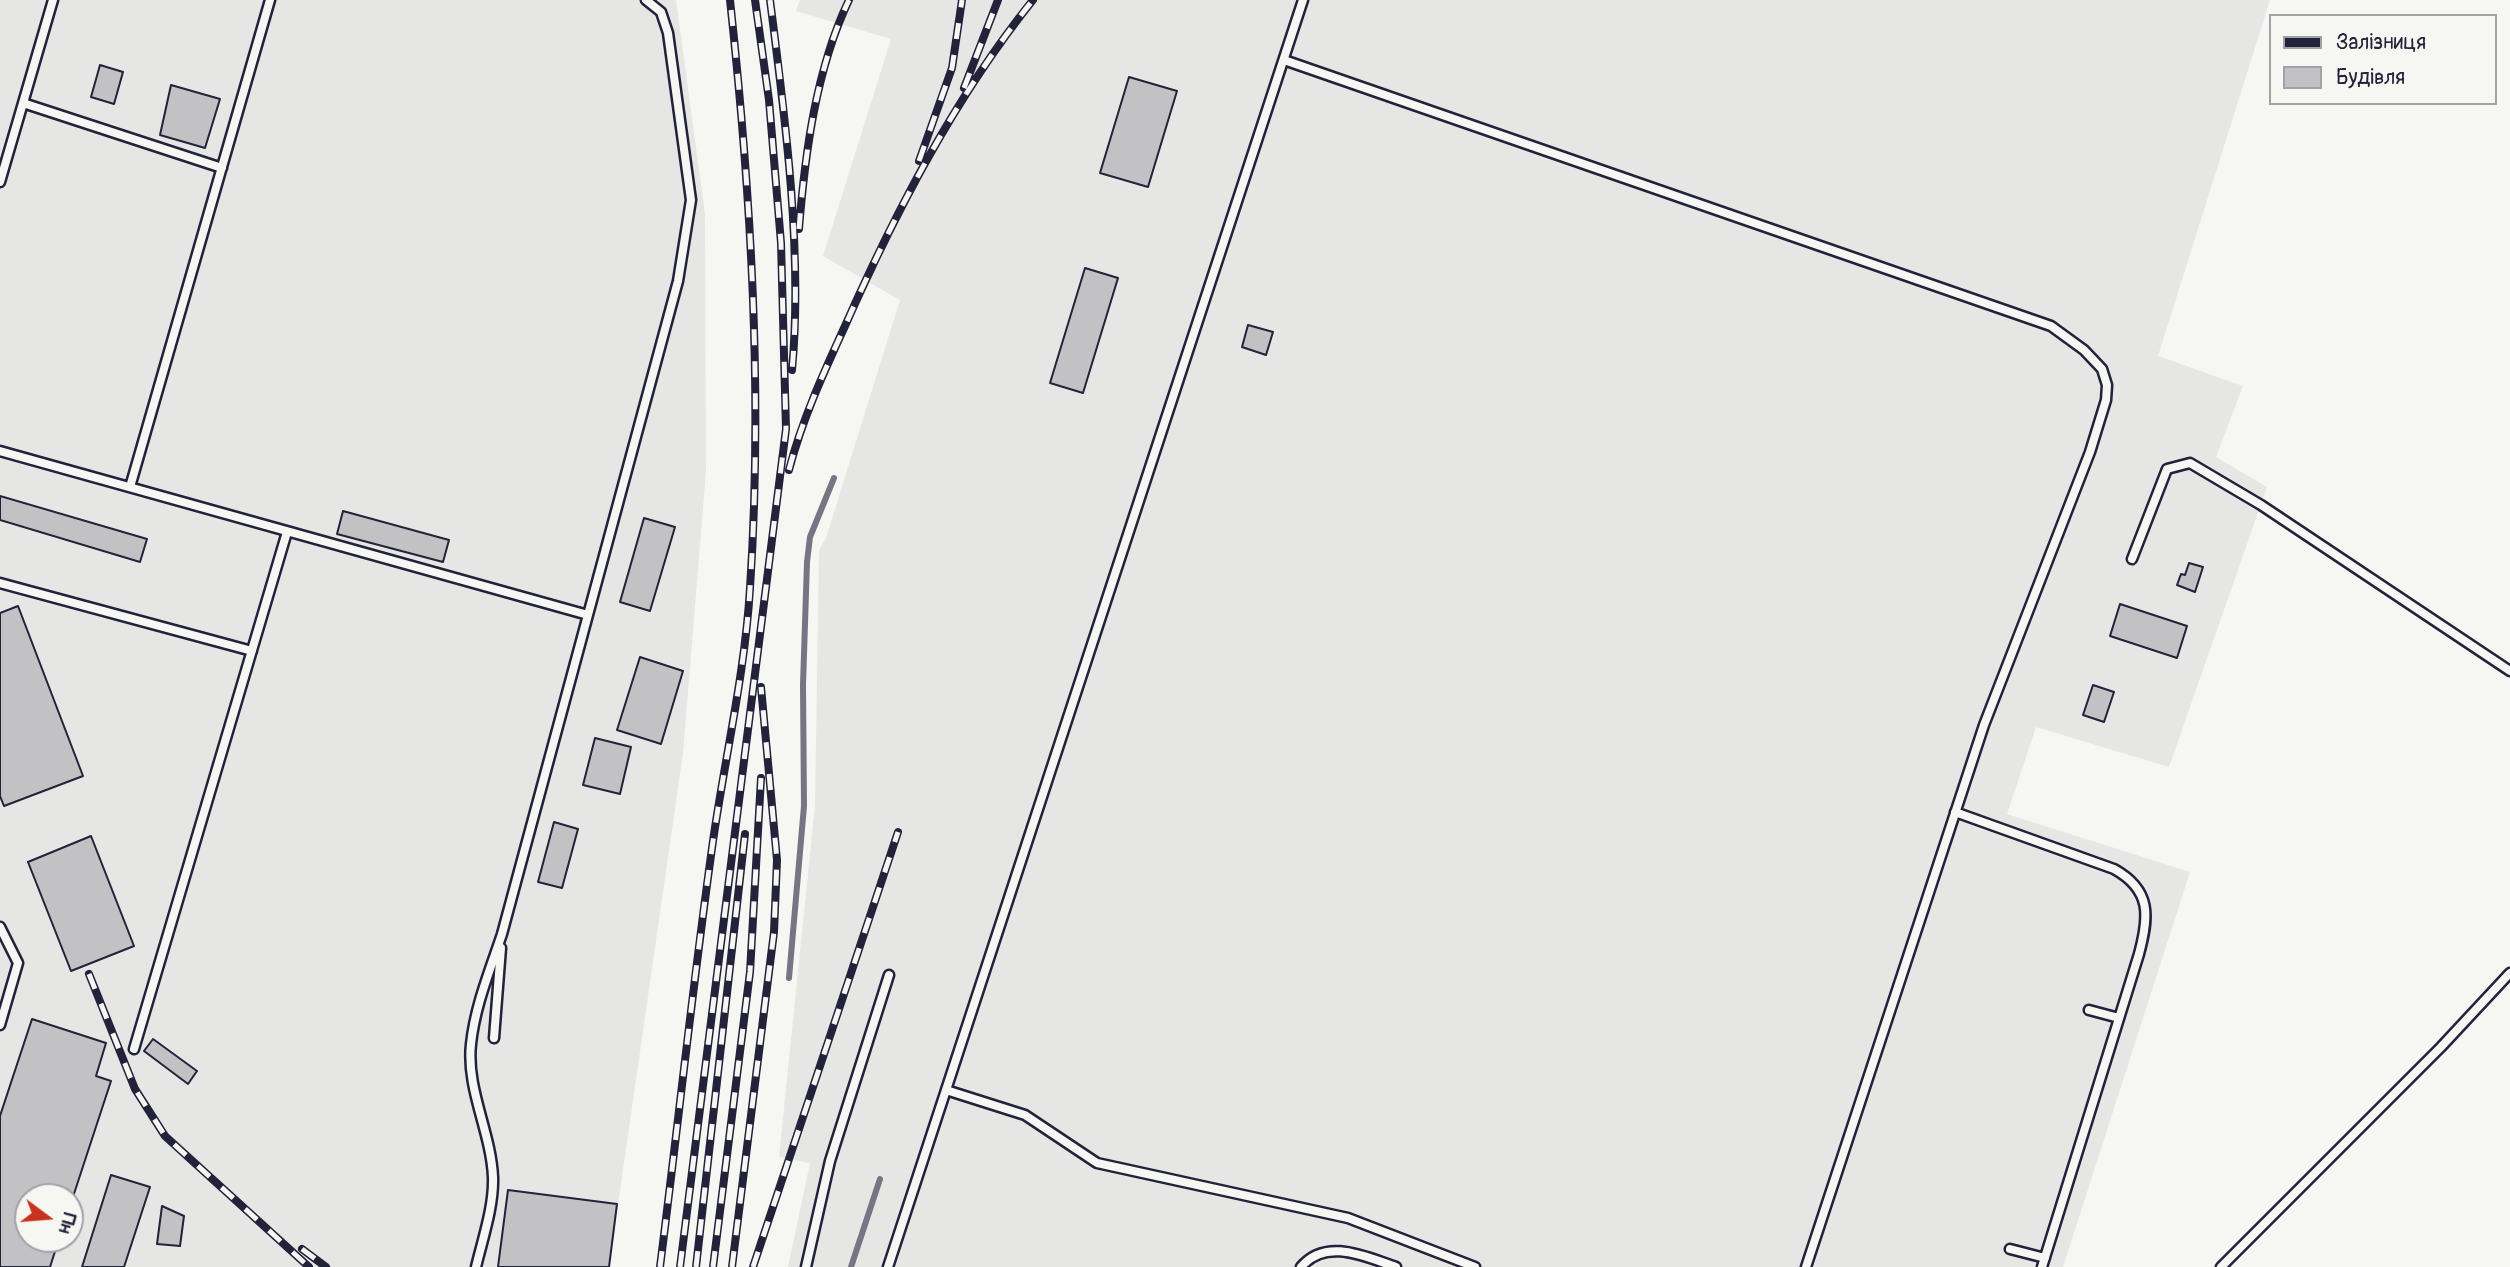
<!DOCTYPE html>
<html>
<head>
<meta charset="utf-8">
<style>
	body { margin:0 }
	#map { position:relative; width:2510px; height:1267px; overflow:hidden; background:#f6f6f2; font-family:Pangolin,sans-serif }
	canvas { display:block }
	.legend { position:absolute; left:2269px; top:14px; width:228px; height:91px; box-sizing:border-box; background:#f6f6f2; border:2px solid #a1a1a9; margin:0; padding:9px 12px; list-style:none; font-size:21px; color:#22223b }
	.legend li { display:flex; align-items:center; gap:14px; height:35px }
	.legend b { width:35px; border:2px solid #a1a1a9 }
	.north { position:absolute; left:14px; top:1183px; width:70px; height:70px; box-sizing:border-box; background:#f6f6f2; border:2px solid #a1a1a9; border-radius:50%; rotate:106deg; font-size:19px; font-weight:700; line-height:28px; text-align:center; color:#22223b }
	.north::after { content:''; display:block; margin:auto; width:24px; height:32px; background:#c8321e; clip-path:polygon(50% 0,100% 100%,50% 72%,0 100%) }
</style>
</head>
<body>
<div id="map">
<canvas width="2510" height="1267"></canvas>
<ul class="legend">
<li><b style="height:9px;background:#22223b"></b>Залізниця</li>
<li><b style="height:19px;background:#c2c2c4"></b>Будівля</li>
</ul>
<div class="north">Пн</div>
</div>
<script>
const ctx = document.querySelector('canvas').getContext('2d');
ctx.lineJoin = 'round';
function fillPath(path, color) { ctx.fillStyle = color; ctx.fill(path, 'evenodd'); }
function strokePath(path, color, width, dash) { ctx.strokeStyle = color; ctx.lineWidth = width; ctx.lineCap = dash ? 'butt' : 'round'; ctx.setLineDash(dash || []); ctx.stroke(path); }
const built = new Path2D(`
	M0,0h676l29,214 1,257 -23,282 -74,514h-609zM28,1197h42v42h-42z
	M800,0h1470l-112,356 85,30 -27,71 51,30 -98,280 -133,-40 -29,87 183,58 -127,395h-1275l22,-104 -31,-6 36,-352 4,-255 7,-12 74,-238 -77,-44 68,-217 -95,-28z`);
const stream = new Path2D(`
	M789,978l15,-172 -1,-121 4,-123 3,-25 24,-59
	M851,1267l29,-88`);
const building = new Path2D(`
	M100,65l23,7 -9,32 -23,-7z
	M1129,77l48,14 -29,96 -48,-14z
	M171,85l49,14 -15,49 -45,-13z
	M1085,268l33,10 -35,115 -33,-10z
	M1248,325l25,7 -7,23 -24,-8z
	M0,496l147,43 -7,23 -140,-42z
	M343,511l106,29 -6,22 -106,-28z
	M644,518l31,9 -25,84 -30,-9z
	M2189,563l14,4 -8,25 -18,-7 4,-11 4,1z
	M2120,604l67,22 -10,32 -67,-22z
	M18,606l65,170 -79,30 -4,-10v-183z
	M640,657l43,14 -22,73 -44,-14z
	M2093,685l21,7 -10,30 -21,-7z
	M595,738l36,9 -11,47 -37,-9z
	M554,822l24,7 -16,59 -24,-6z
	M91,836l43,110 -63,25 -43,-109z
	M32,1019l74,24 -10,33 15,5 -41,125v-9h-42v42h31l-9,28h-50v-151z
	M153,1039l44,32 -9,13 -44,-33z
	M111,1175l39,12 -26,80h-42z
	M508,1190l109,14 -8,63h-111z
	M162,1206l22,10 -4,30 -23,-2z`);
const lane = new Path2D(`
	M1284,60l767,266 33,24 18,19 5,16 -1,15 -16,52 -106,273 -178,542
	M23,103l199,65
	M0,182l53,-182
	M0,451l588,164
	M130,487l140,-487
	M2132,559l35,-90 23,-6 71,42 249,166
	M0,583l252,68
	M1955,812l159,57c38,21 35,48 25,85l-97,313
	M0,927l18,36 -18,62
	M2089,1010l30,8
	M494,1038l7,-90
	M134,1049l153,-517
	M946,1090l79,25 72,48 251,55 127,49
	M2010,1249l35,9
	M476,1267c7,-29 18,-61 17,-90 -2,-45 -27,-88 -22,-133 4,-38 19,-74 31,-110l176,-653 13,-81 -23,-167 -7,-21 -15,-12
	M806,1267l24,-106 59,-186
	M888,1267l415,-1267
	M1301,1267c25,-30 65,-10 95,0
	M2221,1267l220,-220 69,-74`);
const rail = new Path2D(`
	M770,0c15,116 33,254 22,370
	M964,88l34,-88
	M919,161l33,-93 10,-68
	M799,229c6,-76 17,-160 50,-229
	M789,470c13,-50 34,-96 56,-144 50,-113 110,-229 188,-326
	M89,974l46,115 30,47 144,131
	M302,1249l24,18
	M660,1267c18,-142 33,-284 53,-426 12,-84 32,-168 37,-253 13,-196 1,-394 -20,-588
	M680,1267l106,-838 -5,-186 -12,-143 -14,-100
	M696,1267l49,-433
	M713,1267l37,-295 11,-194
	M732,1267l42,-335 3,-72 -16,-173
	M753,1267l145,-435`);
fillPath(built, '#e6e6e4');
strokePath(stream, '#757583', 6);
fillPath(building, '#c2c2c4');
strokePath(building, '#22223b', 2);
strokePath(lane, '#22223b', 13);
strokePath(lane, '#f6f6f2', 8);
strokePath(rail, '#22223b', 8);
strokePath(rail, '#f6f6f2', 5, [16]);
</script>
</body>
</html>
